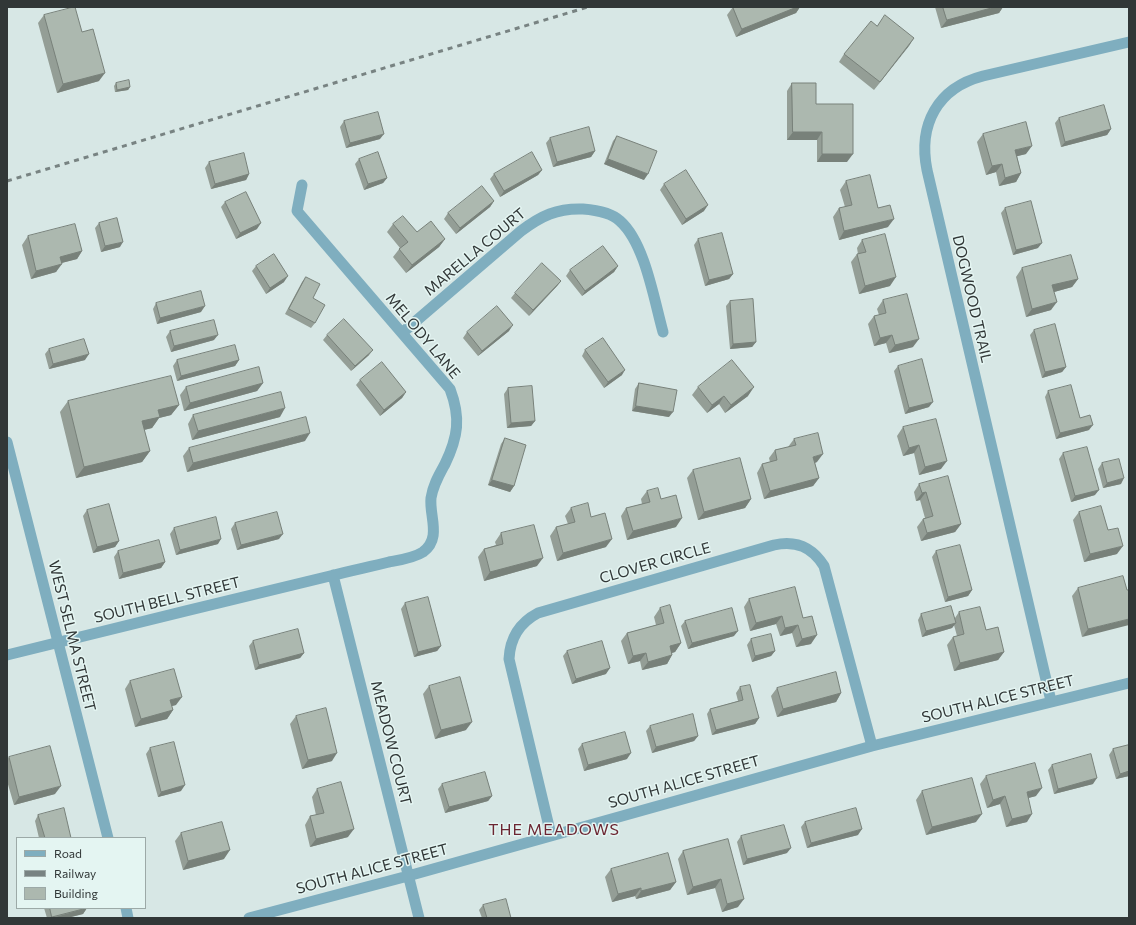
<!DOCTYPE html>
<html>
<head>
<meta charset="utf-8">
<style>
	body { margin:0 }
	#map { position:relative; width:1136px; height:925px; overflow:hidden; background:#d7e7e5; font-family:Commissioner,sans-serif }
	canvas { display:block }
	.frame { position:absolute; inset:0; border:8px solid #313737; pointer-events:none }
	.legend { position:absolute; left:16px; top:837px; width:130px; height:72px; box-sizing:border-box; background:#e4f5f2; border:1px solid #9ca9a7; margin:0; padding:5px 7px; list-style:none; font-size:12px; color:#313737 }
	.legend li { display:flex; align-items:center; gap:8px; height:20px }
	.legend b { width:20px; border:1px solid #9ca9a7 }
</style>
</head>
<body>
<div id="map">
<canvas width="1136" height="925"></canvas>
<div class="frame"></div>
<ul class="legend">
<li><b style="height:5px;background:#7faebf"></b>Road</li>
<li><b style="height:5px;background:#788382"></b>Railway</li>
<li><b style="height:11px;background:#acb8af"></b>Building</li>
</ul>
</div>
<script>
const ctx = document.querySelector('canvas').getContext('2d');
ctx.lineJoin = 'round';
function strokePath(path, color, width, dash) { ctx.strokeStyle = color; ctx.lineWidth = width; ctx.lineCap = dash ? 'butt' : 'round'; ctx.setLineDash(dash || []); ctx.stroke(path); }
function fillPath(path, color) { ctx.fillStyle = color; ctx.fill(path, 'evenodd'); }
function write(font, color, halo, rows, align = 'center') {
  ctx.font = font + ' Commissioner,sans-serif'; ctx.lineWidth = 3; ctx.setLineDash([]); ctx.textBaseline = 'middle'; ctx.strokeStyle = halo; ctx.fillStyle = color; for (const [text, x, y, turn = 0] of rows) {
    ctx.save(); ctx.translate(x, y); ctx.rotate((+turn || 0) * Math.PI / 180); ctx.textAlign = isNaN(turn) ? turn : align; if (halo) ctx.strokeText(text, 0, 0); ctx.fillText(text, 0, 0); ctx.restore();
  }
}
const minor = new Path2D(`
	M402,333l119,-102c20,-15 36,-23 62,-22 12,1 28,3 37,12 25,22 34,79 43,111
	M333,575l86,343
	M7,655c108,-27 215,-53 323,-79 19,-5 39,-9 59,-14 11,-2 25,-4 34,-10 19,-14 6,-36 8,-54 2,-13 8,-23 14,-34 13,-27 16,-46 5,-75l-153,-178 5,-26
	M1051,701l-124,-531c-9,-45 10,-82 56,-94l146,-34
	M551,835l-42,-176c1,-21 10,-36 29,-46l236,-68c22,-5 38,2 50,21l48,180
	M249,918l159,-42 464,-130 257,-63`);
const tertiary = new Path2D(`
	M7,442l101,396
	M126,908l2,10`);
const rail = new Path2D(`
	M7,181l581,-174`);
const wall = new Path2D(`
	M733,7h67l-4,6 -60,24 -9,-22z
	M935,7h68l-4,6 -58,15z
	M44,15l38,17 17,49 -42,12 -19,-70z
	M877,26l37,12 -40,52 -35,-28 5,-8z
	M116,83l14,4 -2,3 -13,2 -1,-6z
	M792,83l24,21 31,58h-30v-22h-30v-49z
	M1059,118l52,11 -4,6 -46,12 -6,-24z
	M344,121l36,18 -34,9 -6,-21z
	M983,134l43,20 -9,2 4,17 -5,9 -17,4 -3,-14 -10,3 -9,-33z
	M617,136l27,44 -40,-16 9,-23z
	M550,138l45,13 -4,6 -38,10 -7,-24z
	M359,159l28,19 -4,5 -19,7 -9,-26z
	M209,162l40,12 -3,6 -35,9 -6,-21z
	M542,170l-4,5 -38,22 -10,-18 4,-5z
	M846,181l32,27 10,19 -49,13 -6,-23 6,-9 6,-1 -5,-17z
	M664,184l40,27 -22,14 -22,-35z
	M494,201l-4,6 -34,27 -12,-15 4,-6z
	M225,202l32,27 -21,10 -15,-32z
	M1005,208l33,40 -25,7 -12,-42z
	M99,223l21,24 -19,5 -6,-24z
	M393,224l24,8 28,7 -6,8 -33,26 -13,-16 7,-9 -13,-16z
	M28,236l54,15 -5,8 -16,4 -5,9 -25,7 -9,-34z
	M698,239l35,35 -4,5 -24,7 -11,-41z
	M862,240l28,46 -31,8 -8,-32 6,-8h1l-1,-6z
	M256,266l28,16 -18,12 -14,-23z
	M618,266l-4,6 -32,24 -16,-20 4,-6z
	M1022,268l56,11 -6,8 -18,5 -3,18 -25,7 -10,-40z
	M306,277l7,21 2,25 -4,5 -26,-14 17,-32z
	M561,281l-4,5 -28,30 -18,-18 4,-5z
	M883,300l30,47 -24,6 -3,-10 -12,3 -6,-22 6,-8 5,-1 -2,-6z
	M730,301l26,41 -4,5 -22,2 -4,-43z
	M156,303l45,9 -44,12 -4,-15z
	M1034,330l32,37 -4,5 -20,6 -12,-43z
	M170,331l44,9 -43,12 -5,-15z
	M509,331l-31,25 -15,-18 4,-6z
	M327,335l42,20 -18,16 -28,-31z
	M49,349l36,11 -36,9 -4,-15z
	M585,350l37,25 -18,13 -22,-32z
	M177,360h62l-4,6 -58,15 -4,-15z
	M898,366l31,41 -24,7 -11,-43z
	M360,380l46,12 -4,6 -22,18 -24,-31z
	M263,383l-6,8 -73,20 -4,-16 6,-8z
	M639,383l30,34 -37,-6 3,-22z
	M698,387l50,9 -23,17 -6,-9 -12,9 -15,-18z
	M508,388l27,33 -4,5 -24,2 -3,-34z
	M1048,391l32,27 9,12 -33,9 -11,-42z
	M68,401l111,4 -8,10 -12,3 -7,10 -8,2 6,21 -8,11 -66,16 -16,-66z
	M193,415l87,2 -88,23 -4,-16z
	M903,427l38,42 -22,6 -5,-22 -11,3 -6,-20z
	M505,438l9,48 -4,6 -22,-7 13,-41z
	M794,439l23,23 -2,1 4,15 -6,8 -49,13 -7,-26 5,-9 8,-2 -1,-4 6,-8 13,-3z
	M305,441l-118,31 -4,-16 6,-8z
	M1063,453l32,42 -24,7 -12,-43z
	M1102,463l19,21 -18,4 -5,-19z
	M693,470l58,29 -6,9 -47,12 -11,-42z
	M919,484l42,40 -6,8 -34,9 -4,-14 6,-8 2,-1 -5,-18 -4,1 -2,-9z
	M647,491l29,36 -49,13 -6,-24 5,-8 16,-4 -1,-5z
	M571,508l35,39 -49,14 -7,-25 6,-9 12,-3 -3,-8z
	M87,510l32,31 -4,6 -22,6 -10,-37z
	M1079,512l29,18 9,24 -33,8 -11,-42z
	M235,523l44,16 -42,11 -6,-21z
	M174,528l44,16 -42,11 -6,-21z
	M501,533l36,33 -53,15 -6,-24 6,-8 12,-4 -1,-3z
	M118,551l47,11 -4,6 -42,11 -5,-22z
	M936,551l36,39 -4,6 -23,6 -13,-45z
	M1078,588l49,2 -45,47 -10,-41z
	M749,599l54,19 8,26 -15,3 -4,-14 -12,3 -4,-12 -26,7 -6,-24z
	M405,603l36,43 -4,5 -23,6 -13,-48z
	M660,608l21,35 -6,9 -3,1v2l-5,9 -25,6 -2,-9 -12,3 -7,-23 6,-8 29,-8 -2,-8z
	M959,612l27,18 18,22 -6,8 -44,11 -7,-26 6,-8 4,-1 -3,-11 -2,3 -30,9 -4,-17 3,-6 34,4z
	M685,621l49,15 -46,13 -7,-23z
	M751,639l24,12 -4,5 -19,6 -5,-17z
	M253,641l51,12 -4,5 -45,12 -6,-24z
	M567,651l39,23 -34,10 -9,-28z
	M130,681l46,24 -5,1 2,4 -6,9 -32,8 -10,-38z
	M429,686l37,44 -31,9 -12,-45z
	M740,687l19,31 -4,6 -43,11 -5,-21 3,-5 28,-8 -2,-8z
	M777,688l64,5 -5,9 -59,15 -6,-21z
	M296,716l36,45 -30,8 -12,-45z
	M650,726l48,10 -4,5 -42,12 -6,-22z
	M582,744l45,15 -43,12 -6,-22z
	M1129,745v31l-13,3 -7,-24 4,-6z
	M150,748l31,43 -23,6 -12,-43z
	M9,757l46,37 -41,11 -7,-24v-21z
	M1052,765l41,19 -39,10 -6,-24z
	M986,776l50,20 -8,2 -1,24 -21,5 -6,-23 -13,4 -7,-24z
	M442,784l50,12 -4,5 -43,12 -7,-24z
	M317,789l31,48 -38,10 -5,-22 5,-9 6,-1 -4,-18z
	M922,791l54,31 -50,13 -10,-35z
	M38,815l33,23h-32l-4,-17z
	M805,822l53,13 -51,13 -6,-21z
	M181,833l43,26 -41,11 -8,-29z
	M741,836l46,17 -44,12 -6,-23z
	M728,839l10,68 -16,5 -7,-24 -28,7 -9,-36 5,-8z
	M611,869l65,13 -6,8 -34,9 -1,-3 -23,6 -7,-25z
	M483,905l28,13h-29l-3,-8z
	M44,908h43l-4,6 -16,4h-20z`);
const shadedWall = new Path2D(`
	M797,7h3l-4,6 -60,24 6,-8z
	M995,7h8l-4,6 -58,15 6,-8z
	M914,38l-5,8 -35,44 6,-8z
	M105,73l-6,8 -42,12 6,-9z
	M130,87l-2,3 -13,2 2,-2z
	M1111,129l-4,6 -46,12 4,-5z
	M793,132h29l-5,8h-30z
	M384,134l-4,5 -34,9 4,-5z
	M1032,146l-6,8 -16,4 5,-8z
	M595,151l-4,6 -38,10 4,-5z
	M822,154h31l-6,8h-30z
	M608,159l40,15 -4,6 -40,-16z
	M1002,164l-6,8 -10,3 6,-9z
	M542,170l-4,5 -38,22 4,-6z
	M1021,173l-5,9 -17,4 6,-8z
	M249,174l-3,6 -35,9 4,-5z
	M387,178l-4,5 -19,7 4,-6z
	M494,201l-4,6 -34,27 4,-6z
	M708,205l-4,6 -22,14 4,-6z
	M894,219l-6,8 -49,13 5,-9z
	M261,223l-4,6 -21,10 4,-6z
	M445,239l-6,8 -33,26 6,-8z
	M123,242l-3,5 -19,5 4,-6z
	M1042,243l-4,5 -25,7 3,-5z
	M82,251l-5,8 -23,6 6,-8z
	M62,264l-6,8 -25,7 5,-8z
	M618,266l-4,6 -32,24 3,-5z
	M733,274l-4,5 -24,7 4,-6z
	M288,276l-4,6 -18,12 4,-6z
	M896,277l-6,9 -31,8 6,-8z
	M1078,279l-6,8 -25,7 5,-9z
	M561,281l-4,5 -28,30 4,-6z
	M1057,302l-6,8 -25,7 6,-8z
	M205,306l-4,6 -44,12 3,-6z
	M513,325l-4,6 -31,25 4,-5z
	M218,335l-4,5 -43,12 3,-6z
	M892,335l-6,8 -12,3 6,-8z
	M919,339l-6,8 -24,6 6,-8z
	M756,342l-4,5 -22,2 3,-5z
	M373,350l-4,5 -18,16 4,-5z
	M89,354l-4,6 -36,9 4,-5z
	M239,360l-4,6 -58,15 4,-5z
	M1066,367l-4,5 -20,6 3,-6z
	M625,370l-3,5 -18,13 4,-6z
	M263,383l-6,8 -73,20 6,-8z
	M754,387l-6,9 -23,17 6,-8z
	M406,392l-4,6 -22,18 4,-6z
	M724,396l-5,8 -12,9 5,-8z
	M933,402l-4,5 -24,7 4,-6z
	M179,405l-8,10 -12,3 -7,10 -17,4 7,-11 16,-11z
	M636,406l37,6 -4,5 -37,-6z
	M285,408l-5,9 -88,23 6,-9z
	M535,421l-4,5 -24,2 4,-5z
	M1093,425l-4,5 -33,9 4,-6z
	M310,433l-5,8 -118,31 6,-9z
	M919,445l-5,8 -11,3 6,-8z
	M150,451l-8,11 -66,16 8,-11z
	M823,454l-6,8 -10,3 6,-8z
	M947,461l-6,8 -22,6 6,-8z
	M819,478l-6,8 -49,13 6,-8z
	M1124,478l-3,6 -18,4 4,-5z
	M492,480l22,6 -4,6 -22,-7z
	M1099,490l-4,5 -24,7 4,-6z
	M926,492l-6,8 -4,1 6,-8z
	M751,499l-6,9 -47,12 6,-8z
	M682,518l-6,9 -49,13 6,-9z
	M961,524l-6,8 -34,9 6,-8z
	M283,534l-4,5 -42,11 4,-5z
	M221,539l-3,5 -42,11 4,-5z
	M612,539l-6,8 -49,14 6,-8z
	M119,541l-4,6 -22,6 4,-6z
	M1123,546l-6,8 -33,8 6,-8z
	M543,558l-6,8 -53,15 6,-9z
	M165,562l-4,6 -42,11 4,-6z
	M972,590l-4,6 -23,6 3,-5z
	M782,616l-6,8 -26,7 6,-8z
	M1129,619v6l-47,12 6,-8z
	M956,623l-4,5 -30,9 4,-6z
	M798,625l-6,8 -12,3 5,-8z
	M738,631l-4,5 -46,13 4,-6z
	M817,635l-6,9 -15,3 6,-8z
	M681,643l-6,9 -11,3 6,-9z
	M441,646l-4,5 -23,6 4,-5z
	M775,651l-4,5 -19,6 3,-6z
	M1004,652l-6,8 -44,11 6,-8z
	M304,653l-4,5 -45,12 4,-5z
	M646,653l-6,8 -12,3 5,-8z
	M672,655l-5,9 -25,6 6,-8z
	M610,668l-4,6 -34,10 4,-5z
	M841,693l-5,9 -59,15 6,-8z
	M182,697l-6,8 -12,3 6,-8z
	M173,710l-6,9 -32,8 6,-8z
	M759,718l-4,6 -43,11 4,-5z
	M472,722l-6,8 -31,9 6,-9z
	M698,736l-4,5 -42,12 4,-6z
	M337,753l-5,8 -30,8 6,-9z
	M631,753l-4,6 -43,12 4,-6z
	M1129,771v5l-13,3 4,-5z
	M1097,778l-4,6 -39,10 4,-5z
	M185,785l-4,6 -23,6 3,-5z
	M61,786l-6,8 -41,11 5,-8z
	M1042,788l-6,8 -15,4 6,-8z
	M492,796l-4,5 -43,12 4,-6z
	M1005,796l-5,8 -13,4 6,-8z
	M982,814l-6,8 -50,13 6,-8z
	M1032,814l-5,8 -21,5 6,-8z
	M354,829l-6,8 -38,10 6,-8z
	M862,829l-4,6 -51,13 4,-5z
	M791,848l-4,5 -44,12 4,-6z
	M230,850l-6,9 -41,11 5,-9z
	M721,879l-6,9 -28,7 6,-8z
	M676,882l-6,8 -34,9 5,-8z
	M641,888l-6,8 -23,6 6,-8z
	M744,899l-6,8 -16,5 5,-8z
	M87,908l-4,6 -16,4h-15z`);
const building = new Path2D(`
	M75,7l7,25 11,-3 12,44 -42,11 -19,-69z
	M733,7h64l-55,22z
	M943,7h52l-48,13z
	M885,15l29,23 -34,44 -36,-28 27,-33 6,5z
	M129,80l1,7 -13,3 -1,-7z
	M792,83h24v21h37v50h-31v-22h-29z
	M1104,105l7,24 -46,13 -6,-24z
	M378,112l6,22 -34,9 -6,-22z
	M1026,122l6,24 -17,4 6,23 -16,5 -3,-14 -10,2 -9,-32z
	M589,127l6,24 -38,11 -7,-24z
	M617,136l40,15 -9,23 -40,-15z
	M378,152l9,26 -19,6 -9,-25z
	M532,152l10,18 -38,21 -10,-17z
	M244,153l5,21 -34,10 -6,-22z
	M686,170l22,35 -22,14 -22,-35z
	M870,175l8,33 12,-3 4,14 -50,12 -5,-23 13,-3 -6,-24z
	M482,186l12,15 -34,27 -12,-15z
	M246,192l15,31 -21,10 -15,-31z
	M1031,201l11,42 -26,7 -11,-42z
	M403,216l14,16 14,-11 14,18 -33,26 -13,-16 9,-7 -15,-18z
	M117,218l6,24 -18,4 -6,-23z
	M75,224l7,27 -22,6 2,7 -26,7 -8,-35z
	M722,233l11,41 -24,6 -11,-41z
	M885,234l11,43 -31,9 -8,-32 9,-2 -4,-12z
	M603,246l15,20 -33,25 -15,-21z
	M274,254l14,22 -18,12 -14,-22z
	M1071,255l7,24 -26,6 5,17 -25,7 -10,-41z
	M542,263l19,18 -28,29 -18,-17z
	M306,277l14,7 -7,14 12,7 -10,18 -26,-14z
	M201,291l4,15 -45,12 -4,-15z
	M907,294l12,45 -24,6 -3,-10 -12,3 -6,-22 12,-3 -3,-13z
	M753,299l3,43 -23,2 -3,-43z
	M497,306l16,19 -31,26 -15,-19z
	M344,319l29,31 -18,16 -28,-31z
	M214,320l4,15 -44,11 -4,-15z
	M1055,324l11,43 -21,5 -11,-42z
	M603,338l22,32 -17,12 -23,-32z
	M84,339l5,15 -36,10 -4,-15z
	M235,345l4,15 -58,16 -4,-16z
	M922,359l11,43 -24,6 -11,-42z
	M732,360l22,27 -23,18 -7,-9 -12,9 -14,-18z
	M382,362l24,30 -22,18 -24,-30z
	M259,367l4,16 -73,20 -4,-16z
	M171,376l8,29 -21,5 2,7 -18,4 8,30 -66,16 -16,-66z
	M639,383l38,7 -4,22 -37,-6z
	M1071,385l9,33 10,-3 3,10 -33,8 -12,-42z
	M532,386l3,35 -24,2 -3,-35z
	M281,392l4,16 -87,23 -5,-16z
	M306,417l4,16 -117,30 -4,-15z
	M936,419l11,42 -22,6 -6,-22 -10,3 -6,-21z
	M818,433l5,21 -10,3 6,21 -49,13 -8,-27 15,-4 -2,-10 21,-5 -2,-6z
	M505,438l21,7 -12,41 -22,-6z
	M1087,447l12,43 -24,6 -12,-43z
	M740,458l11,41 -47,13 -11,-42z
	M1119,459l5,19 -17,5 -5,-20z
	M948,476l13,48 -34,9 -4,-14 10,-3 -7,-24 -4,1 -3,-9z
	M658,488l3,11 15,-4 6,23 -49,13 -7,-23 24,-6 -3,-11z
	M588,503l3,14 14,-4 7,26 -49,14 -7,-26 19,-5 -4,-14z
	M109,504l10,37 -22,6 -10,-37z
	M1101,506l7,24 10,-2 5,18 -33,8 -11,-42z
	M277,512l6,22 -42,11 -6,-22z
	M216,517l5,22 -41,11 -6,-22z
	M534,525l9,33 -53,14 -6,-23 19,-5 -2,-11z
	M159,540l6,22 -42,11 -5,-22z
	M960,545l12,45 -24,7 -12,-46z
	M1123,576l4,14h2v29l-41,10 -10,-41z
	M795,587l8,31 9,-2 5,19 -15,4 -4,-14 -13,3 -3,-12 -26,7 -7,-24z
	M428,597l13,49 -23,6 -13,-49z
	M670,605l11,38 -11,3 2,9 -24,7 -2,-9 -13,3 -6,-23 37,-10 -4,-15z
	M951,606l5,17 -30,8 -5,-17z
	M980,607l6,23 12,-3 6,25 -44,11 -7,-26 11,-3 -5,-22z
	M732,608l6,23 -46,12 -7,-22z
	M298,629l6,24 -45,12 -6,-24z
	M771,634l4,17 -20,5 -4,-17z
	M602,641l8,27 -34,11 -9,-28z
	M174,669l8,28 -12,3 3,10 -32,9 -11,-38z
	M836,672l5,21 -58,16 -6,-21z
	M460,677l12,45 -31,8 -12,-44z
	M750,685l9,33 -43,12 -6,-21 33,-9 -3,-13z
	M326,708l11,45 -29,7 -12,-44z
	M693,714l5,22 -42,11 -6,-21z
	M625,732l6,21 -43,12 -6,-21z
	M174,742l11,43 -24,7 -11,-44z
	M1129,745v26l-9,3 -7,-25z
	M50,746l11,40 -42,11 -10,-40z
	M1091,754l6,24 -39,11 -6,-24z
	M1035,763l7,25 -15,4 5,22 -20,5 -7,-23 -12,4 -7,-24z
	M485,772l7,24 -43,11 -7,-23z
	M972,778l10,36 -50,13 -10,-36z
	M341,782l13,47 -38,10 -6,-23 14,-3 -7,-24z
	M64,808l7,30h-26l-7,-23z
	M856,808l6,21 -51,14 -6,-21z
	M222,822l8,28 -42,11 -7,-28z
	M784,825l7,23 -44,11 -6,-23z
	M728,839l16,60 -17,5 -6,-25 -28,8 -10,-36z
	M668,853l8,29 -35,9v-3l-23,6 -7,-25z
	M506,899l5,19h-24l-4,-13z
	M50,908h37l-35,9z`);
const streetNames = [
	["MARELLA COURT",475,252,-40],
	["DOGWOOD TRAIL",972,299,77],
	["MELODY LANE",423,336,50],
	["CLOVER CIRCLE",655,563,-16],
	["SOUTH BELL STREET",167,600,-14],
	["WEST SELMA STREET",72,636,76],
	["SOUTH ALICE STREET",998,699,-14],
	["MEADOW COURT",391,743,76],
	["SOUTH ALICE STREET",684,782,-16],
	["SOUTH ALICE STREET",372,869,-15]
];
const neighbourhoodNames = [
	["THE MEADOWS",554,830]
];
strokePath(minor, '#7faebf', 11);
strokePath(tertiary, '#7faebf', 11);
strokePath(rail, '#788382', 3, [5, 5]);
fillPath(wall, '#949e96');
fillPath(shadedWall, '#78817a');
fillPath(building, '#acb8af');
strokePath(building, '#78817a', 1);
write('15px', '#313737', '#e4f5f2', streetNames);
ctx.letterSpacing = '1px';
write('16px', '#6c2632', '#e4f5f2', neighbourhoodNames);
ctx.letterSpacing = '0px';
</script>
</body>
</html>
